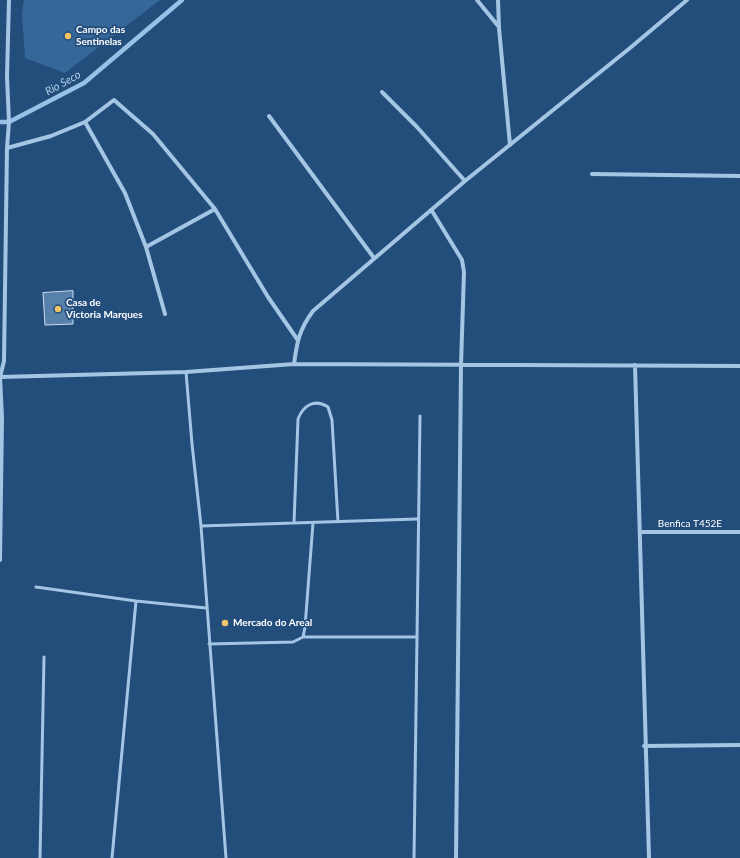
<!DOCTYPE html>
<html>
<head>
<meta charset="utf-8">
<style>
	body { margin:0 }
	canvas { display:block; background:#234d7b }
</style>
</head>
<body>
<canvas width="740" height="858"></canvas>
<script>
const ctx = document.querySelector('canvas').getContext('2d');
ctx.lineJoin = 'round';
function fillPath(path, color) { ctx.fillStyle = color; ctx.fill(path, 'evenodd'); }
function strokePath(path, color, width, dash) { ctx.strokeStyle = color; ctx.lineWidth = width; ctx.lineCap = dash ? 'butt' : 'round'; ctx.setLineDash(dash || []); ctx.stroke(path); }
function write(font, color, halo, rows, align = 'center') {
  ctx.font = font + ' Lato,sans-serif'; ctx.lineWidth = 3.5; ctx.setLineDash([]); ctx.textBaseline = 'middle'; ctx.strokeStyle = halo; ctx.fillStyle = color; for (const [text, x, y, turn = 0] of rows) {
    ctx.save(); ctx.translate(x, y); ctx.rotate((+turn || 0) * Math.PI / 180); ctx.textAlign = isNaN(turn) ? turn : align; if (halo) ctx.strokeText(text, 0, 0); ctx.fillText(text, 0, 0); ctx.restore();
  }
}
const green = new Path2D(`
	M24,0h136l-95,73 -40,-15 -3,-44z`);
const stream = new Path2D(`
	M0,122h9l75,-39 98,-83`);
const building = new Path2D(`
	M73,291v33l-28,1 -2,-32z`);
const lane = new Path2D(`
	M186,372l6,72 9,82 25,332
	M294,523l4,-104c5,-13 16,-21 30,-12l4,13 6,102
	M201,526l216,-7
	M36,587l100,14 70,7
	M303,637h113
	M209,644l84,-2 10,-5 2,-10 8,-104
	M40,858l4,-201
	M112,858l24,-257
	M414,858l6,-442`);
const street = new Path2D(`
	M477,0l22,27
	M498,0l1,28 11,117
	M382,92l35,35 48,54
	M269,116l105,142
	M85,122l40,71 21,54 19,67
	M7,148l44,-12 34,-14 29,-22 39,34 62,75 53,88 29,42
	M592,174l148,2
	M432,211l30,49 2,12 -3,93 -5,493
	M146,247l69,-38
	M294,364c3,-22 5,-34 19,-53l152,-130 165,-133 57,-48
	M635,365l14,493
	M0,377l186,-5 108,-8 446,2
	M640,532h100
	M0,560l2,-142 -2,-41 4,-16 3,-213 2,-26 -2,-45 2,-77
	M644,746l96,-1`);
const markers = [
	[68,36,4,"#f0c468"],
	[58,309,4,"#f0c468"],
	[225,623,4,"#f0c468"]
];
const poiNames = [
	["Campo das",76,30],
	["Sentinelas",76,42],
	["Casa de",66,303],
	["Victoria Marques",66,315],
	["Mercado do Areal",233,623]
];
const streetNames = [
	["Benfica T452E",690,524]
];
const waterNames = [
	["Rio Seco",63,83,-29]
];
fillPath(green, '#366799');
strokePath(stream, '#99c0e6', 4.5);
fillPath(building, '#5780ab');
strokePath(building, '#c8def4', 1);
strokePath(lane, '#a5c5e5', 3);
strokePath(street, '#a5c5e5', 4);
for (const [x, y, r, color] of markers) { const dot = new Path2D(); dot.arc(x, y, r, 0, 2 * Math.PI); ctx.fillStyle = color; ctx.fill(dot); strokePath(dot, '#234d7b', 1.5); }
write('bold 10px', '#fff', '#234d7b', poiNames, 'left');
write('10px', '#fff', '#234d7b', streetNames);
write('italic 11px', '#b0cfed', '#234d7b', waterNames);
</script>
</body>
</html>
